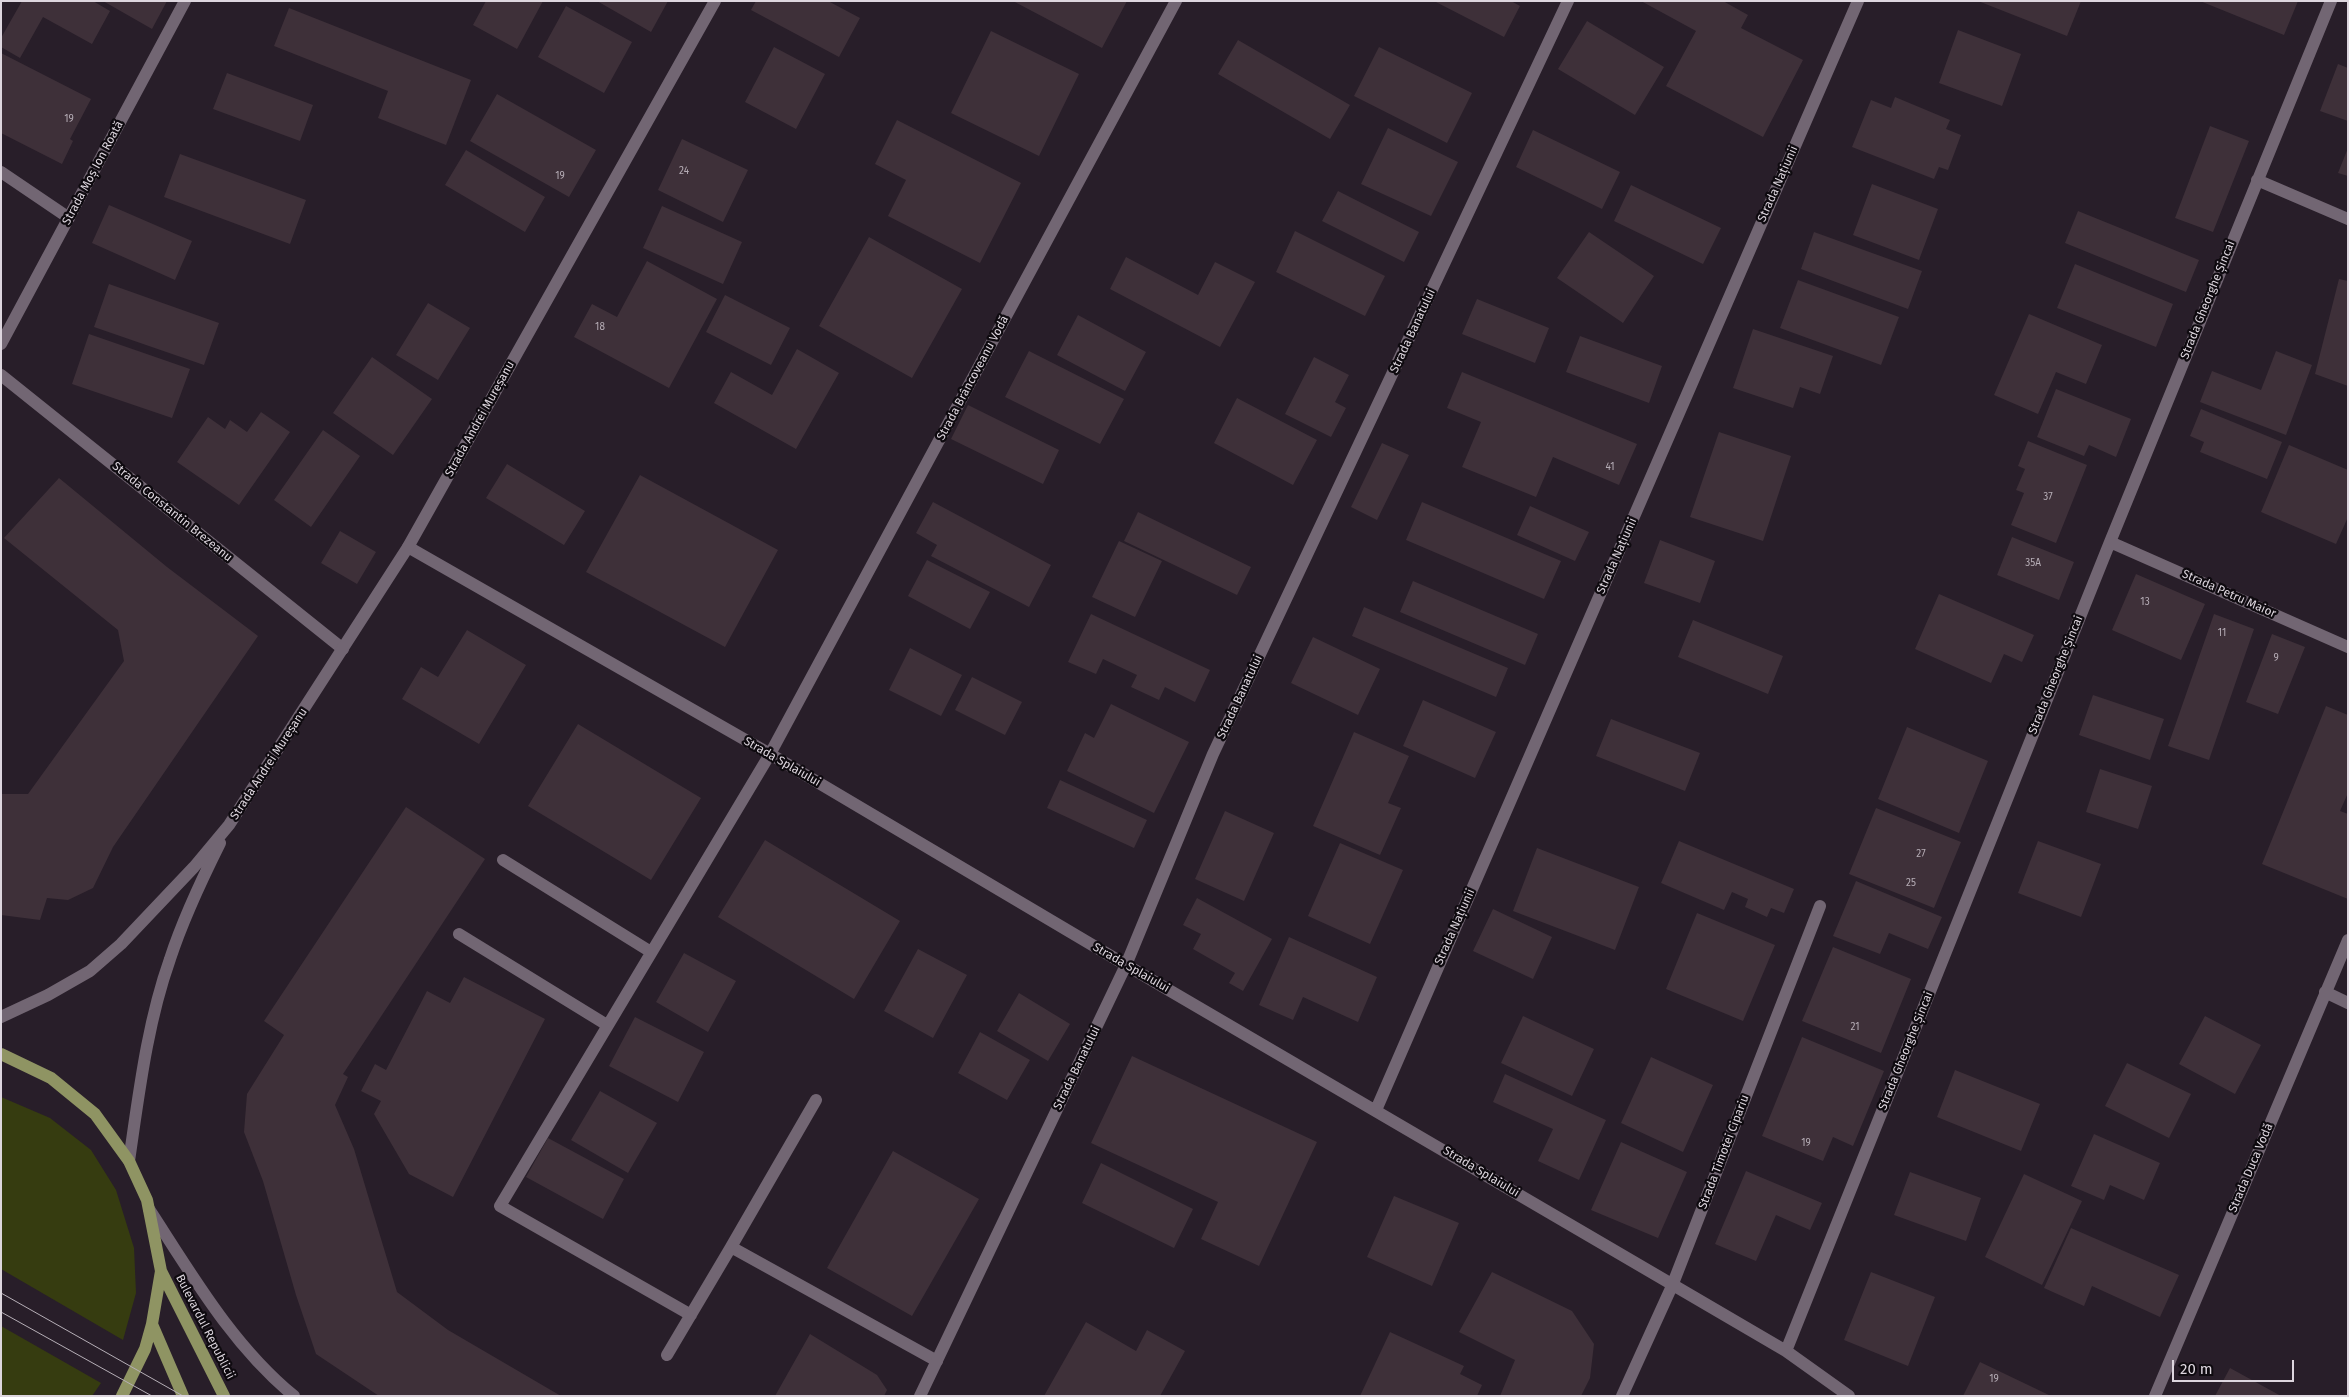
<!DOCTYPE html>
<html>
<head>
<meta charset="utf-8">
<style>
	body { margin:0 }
	#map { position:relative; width:2349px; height:1397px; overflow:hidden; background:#281e29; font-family:"Fira Sans",sans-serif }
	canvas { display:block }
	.frame { position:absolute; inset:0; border:2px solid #ddd6de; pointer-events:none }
	.scale { position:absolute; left:2172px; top:1360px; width:122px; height:22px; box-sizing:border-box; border:2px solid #ddd6de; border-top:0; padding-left:6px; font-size:15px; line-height:18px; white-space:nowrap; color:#ddd6de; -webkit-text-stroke:4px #0e0a0f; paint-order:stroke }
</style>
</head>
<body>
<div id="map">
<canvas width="2349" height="1397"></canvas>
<div class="frame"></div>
<div class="scale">20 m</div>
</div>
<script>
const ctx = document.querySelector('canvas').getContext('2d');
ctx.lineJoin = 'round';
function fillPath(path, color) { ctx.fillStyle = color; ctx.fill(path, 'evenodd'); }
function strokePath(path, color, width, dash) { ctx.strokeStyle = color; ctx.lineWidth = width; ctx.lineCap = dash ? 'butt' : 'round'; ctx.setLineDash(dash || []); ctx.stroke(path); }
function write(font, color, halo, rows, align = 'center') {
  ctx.font = font + ' "Fira Sans",sans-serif'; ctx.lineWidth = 4.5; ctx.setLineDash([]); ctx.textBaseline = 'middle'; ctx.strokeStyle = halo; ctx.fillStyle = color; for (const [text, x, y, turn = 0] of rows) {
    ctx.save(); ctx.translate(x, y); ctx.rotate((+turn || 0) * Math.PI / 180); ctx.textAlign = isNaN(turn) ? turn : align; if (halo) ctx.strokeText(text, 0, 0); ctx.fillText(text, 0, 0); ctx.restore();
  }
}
const green = new Path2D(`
	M1,1097l49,21 41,32 25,40 18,58 2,45 -13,47 -122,-71z
	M1,1326l100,57 -9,13h-91z`);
const building = new Path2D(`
	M22,1h71l17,10 -18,33 -49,-27 -23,41 -19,-11v-9z
	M103,1h64l-15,28z
	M486,1h57l-26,48 -44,-24z
	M597,1h71l-17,31z
	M756,1h72l32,17 -21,39 -88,-47z
	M1013,1h114l-25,47z
	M1434,1h77l9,5 -16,31z
	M1641,1h82l25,14 -7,13 62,32 -40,77 -97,-51 30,-55z
	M1978,1h103l-14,35z
	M2200,1h98l-14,34z
	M566,6l66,36 -28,51 -66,-36z
	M289,8l182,72 -25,65 -68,-27 10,-27 -114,-45z
	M1587,21l77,46 -29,48 -77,-46z
	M1958,30l63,24 -19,52 -63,-23z
	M991,31l88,43 -40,82 -88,-43z
	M1238,40l112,65 -20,34 -112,-65z
	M774,47l51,27 -29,55 -51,-27z
	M1379,47l93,46 -25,50 -93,-47z
	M1,53l90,46 -21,40 3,2 -11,23 -61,-31z
	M2338,64l10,4v53l-28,-10z
	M227,73l86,32 -13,36 -87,-32z
	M497,94l99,56 -27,47 -99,-56z
	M1895,97l55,23 -4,9 15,6 -13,35 -9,-3 -5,12 -82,-32 19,-47 20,8z
	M897,120l124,63 -41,80 -92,-47 18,-36 -31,-16z
	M2210,126l39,15 -36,91 -38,-14z
	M1388,128l70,34 -27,54 -70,-32z
	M1533,130l87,42 -18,37 -86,-42z
	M682,139l66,31 -25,52 -65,-32z
	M2348,148v28l-10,-3z
	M466,150l79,47 -20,35 -80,-47z
	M180,154l126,46 -16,44 -126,-47z
	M1872,184l66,25 -19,51 -66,-25z
	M1631,185l90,43 -18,36 -89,-43z
	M1338,191l81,41 -15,30 -82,-41z
	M109,205l83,36 -17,39 -83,-37z
	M662,206l80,36 -19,42 -80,-36z
	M2078,211l121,49 -13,32 -121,-49z
	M1295,231l90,45 -20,40 -89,-44z
	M1589,232l65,44 -31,47 -66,-45z
	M1814,232l108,39 -14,38 -107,-40z
	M869,237l93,52 -50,89 -93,-52z
	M1126,257l72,38 17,-33 40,20 -35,65 -110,-58z
	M647,261l70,38 -48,89 -95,-51 18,-33 25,13z
	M2075,264l98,40 -17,43 -99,-39z
	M2339,279l9,2v105l-33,-12z
	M1798,280l101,37 -18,48 -101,-37z
	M109,284l110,39 -15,42 -110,-38z
	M725,295l65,33 -19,37 -65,-33z
	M1477,299l72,29 -14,35 -73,-29z
	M428,303l42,25 -32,52 -42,-25z
	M2029,314l73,31 -16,39 -30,-12 -18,42 -44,-19z
	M1078,315l68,37 -21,39 -68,-36z
	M1753,329l80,27 -13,38 -20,-7 -7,21 -60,-20z
	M89,334l101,35 -18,49 -100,-34z
	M1580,336l82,30 -13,37 -83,-31z
	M797,349l42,24 -43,76 -82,-46 17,-31 41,23z
	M1029,351l95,48 -24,45 -95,-47z
	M2276,351l36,14 -26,70 -86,-33 12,-31 49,19z
	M372,357l60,42 -39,56 -60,-42z
	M1314,357l35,18 -14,27 11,6 -15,29 -46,-23z
	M1462,372l175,72 -18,41 -66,-28 -17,40 -74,-30 19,-45 -34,-14z
	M2056,389l75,30 -15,38 -27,-12 -5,11 -47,-19z
	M1237,398l80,42 -24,45 -79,-42z
	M968,405l91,45 -16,34 -92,-45z
	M2201,409l81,33 -15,37 -67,-27 4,-10 -14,-6z
	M261,412l29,20 -51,73 -62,-43 31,-45 17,12 5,-9 17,12z
	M323,430l37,26 -49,71 -37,-27z
	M1719,432l72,24 -28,85 -73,-24z
	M2028,441l59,24 -31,78 -45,-18 13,-32 -8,-3 9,-21 -7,-3z
	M1382,443l27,12 -32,65 -26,-13z
	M2289,445l59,25v47l-12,27 -75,-32z
	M507,464l78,47 -21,34 -78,-47z
	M640,475l138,75 -53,97 -139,-75z
	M59,478l108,89 91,69 -145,211 -20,41 -25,12 -21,-2 -7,22 -39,-5v-121h27l96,-133 -6,-31 -114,-92z
	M933,502l118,63 -22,42 -98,-51 6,-11 -21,-12z
	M1422,502l139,59 -17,38 -138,-59z
	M1530,506l59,26 -14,29 -58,-26z
	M1138,512l113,55 -14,28 -113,-54z
	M340,531l36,21 -19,32 -36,-21z
	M2012,537l62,25 -15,38 -62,-25z
	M1660,540l55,21 -15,42 -56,-20z
	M1119,541l43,20 -27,56 -43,-20z
	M927,560l63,32 -20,37 -62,-33z
	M2136,574l69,30 -24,56 -69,-30z
	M1413,581l125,53 -13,31 -125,-53z
	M1939,594l95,41 -12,27 -18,-8 -13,29 -76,-34z
	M1364,607l144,61 -12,29 -144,-61z
	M1091,614l119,56 -15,32 -30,-15 -6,13 -28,-13 6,-12 -34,-16 -7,15 -28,-12z
	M2214,614l40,15 -45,131 -41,-14z
	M1693,620l90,36 -15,38 -90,-37z
	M467,630l59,35 -47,79 -77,-45 19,-32 17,10z
	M2272,634l33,13 -27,67 -32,-12z
	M1313,637l67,32 -22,46 -67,-32z
	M910,648l52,27 -21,41 -52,-26z
	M972,677l50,25 -17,33 -50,-25z
	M2093,695l71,24 -14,41 -71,-25z
	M1423,700l73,32 -21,46 -72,-32z
	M1111,704l78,38 -35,71 -87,-42 18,-38 9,5z
	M2326,706l22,9v78l-8,18 8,3v85l-86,-35z
	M1611,719l89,34 -15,38 -89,-35z
	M578,724l123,74 -50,82 -123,-74z
	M1907,727l81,34 -29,72 -81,-34z
	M1354,732l55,24 -21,47 13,5 -21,47 -67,-29z
	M2100,769l52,17 -14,43 -52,-17z
	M1060,780l87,40 -13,28 -87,-40z
	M406,807l79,52 -142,215 5,3 -13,28 19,44 43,143 51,38 113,66h-182l-63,-42 -20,-59 -33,-114 -19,-49 3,-38 37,-59 -20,-14z
	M1876,808l85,34 -27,66 -85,-34z
	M1225,811l49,22 -30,68 -49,-22z
	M765,840l135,81 -46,78 -136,-82z
	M1679,841l115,48 -10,24 -13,-5 -4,9 -22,-10 3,-8 -16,-7 -8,18 -63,-27z
	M2038,841l63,23 -20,53 -63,-24z
	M1340,843l63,27 -33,74 -62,-28z
	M1537,848l102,39 -24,63 -102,-39z
	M1856,881l86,36 -14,32 -39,-16 -9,21 -47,-18z
	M1197,898l75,41 -29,52 -14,-8 6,-10 -42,-24 8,-15 -18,-9z
	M1493,909l59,28 -19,42 -60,-28z
	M1697,913l78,32 -32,76 -77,-32z
	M1289,937l88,40 -19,45 -55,-25 -10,23 -34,-15z
	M1833,947l78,32 -30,74 -79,-32z
	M918,949l49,26 -34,63 -49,-27z
	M684,953l52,28 -28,51 -52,-30z
	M464,977l81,42 -92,178 -44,-23 -35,-60 7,-13 -20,-10 14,-27 11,6 41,-79 23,12z
	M1019,993l51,31 -22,37 -51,-30z
	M1523,1016l71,33 -22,47 -71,-33z
	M2205,1016l56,29 -26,49 -56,-30z
	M635,1017l69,35 -26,50 -69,-36z
	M980,1032l50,28 -23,40 -49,-27z
	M1802,1037l82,34 -31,75 -20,-9 -10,24 -61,-25z
	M1132,1056l185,86 -58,124 -58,-27 17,-37 -127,-59z
	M1651,1057l62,28 -30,67 -62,-29z
	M2127,1063l64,31 -22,44 -64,-32z
	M1955,1070l85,34 -19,47 -84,-34z
	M1505,1074l101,46 -27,60 -41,-19 15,-32 -60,-27z
	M600,1091l57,32 -29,50 -57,-33z
	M2094,1134l66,29 -16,37 -34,-15 -6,15 -33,-14z
	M548,1138l76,41 -21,40 -77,-42z
	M1621,1142l66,30 -29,66 -67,-28z
	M893,1151l86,48 -67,117 -85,-48z
	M1101,1163l92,46 -19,39 -92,-45z
	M1746,1171l76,32 -12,27 -34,-15 -20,46 -41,-17z
	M1910,1172l71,26 -15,43 -72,-26z
	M2024,1174l58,27 -40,84 -57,-28z
	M1394,1196l65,27 -27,63 -65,-29z
	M2071,1228l108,47 -19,42 -68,-31 -8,20 -40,-18z
	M1492,1272l80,39 22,33 -4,34 -9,18h-81l15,-36 -56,-28z
	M1871,1272l64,25 -27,69 -64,-26z
	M1086,1322l50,29 11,-21 38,21 -25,45h-116z
	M1390,1332l74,34 -4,8 22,11 -5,11h-117z
	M810,1334l67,41 10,15 -3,6h-109z
	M1980,1362l71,34h-88z
	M2230,1368l51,28h-66z`);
const lane = new Path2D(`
	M1,172l68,46
	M503,860l148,92
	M459,934l148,91
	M731,1247l85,-147
	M691,1315l-191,-109 270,-452
	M667,1355l64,-108 206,114`);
const street = new Path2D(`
	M2257,180l91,39
	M1,344l184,-343
	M1,375l342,274
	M2110,542l238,105
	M408,547l362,207 356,211 660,386 63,45
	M770,754l406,-753
	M2325,992l23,11
	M1376,1110l482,-1109
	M1786,1351l324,-809 221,-541
	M920,1396l206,-431 87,-211 355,-753
	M1622,1396l50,-110 148,-380
	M2155,1396l193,-456`);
const secondary = new Path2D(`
	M1,1017l47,-22 42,-24 31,-27 73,-77 35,-42 179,-278 307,-546
	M129,1161c10,-68 18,-137 41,-202 13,-40 31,-78 50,-116
	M149,1209c43,66 83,136 145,187`);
const primary = new Path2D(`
	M1,1054l50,24 44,36 34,47 18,39 14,71 -9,53 -7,25 -23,47
	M161,1271l63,125
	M152,1324l31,72`);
const tram = new Path2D(`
	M1,1293l182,103
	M1,1312l151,84`);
const numberNames = [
	["19",69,119],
	["24",684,171],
	["19",560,176],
	["18",600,327],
	["41",1610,467],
	["37",2048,497],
	["35A",2033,563],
	["13",2145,602],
	["11",2222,633],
	["9",2276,658],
	["27",1921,854],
	["25",1911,883],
	["21",1855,1027],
	["19",1806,1143],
	["19",1994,1379]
];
const streetNames = [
	["Strada Moș Ion Roată",93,173,-62],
	["Strada Națiunii",1778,184,-66],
	["Strada Gheorghe Șincai",2208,300,-68],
	["Strada Banatului",1413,331,-65],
	["Strada Brâncoveanu Vodă",973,378,-62],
	["Strada Andrei Mureșanu",480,419,-61],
	["Strada Constantin Brezeanu",172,512,39],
	["Strada Națiunii",1617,556,-66],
	["Strada Petru Maior",2229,594,24],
	["Strada Gheorghe Șincai",2056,675,-68],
	["Strada Banatului",1240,697,-65],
	["Strada Splaiului",782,762,30],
	["Strada Andrei Mureșanu",269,764,-57],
	["Strada Națiunii",1455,927,-66],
	["Strada Splaiului",1131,968,30],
	["Strada Gheorghe Șincai",1906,1051,-68],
	["Strada Banatului",1077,1068,-64],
	["Strada Timotei Cipariu",1724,1152,-69],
	["Strada Duca Vodă",2251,1168,-67],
	["Strada Splaiului",1481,1172,31],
	["Bulevardul Republicii",205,1327,63]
];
fillPath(green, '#363c10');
fillPath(building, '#3e3039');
strokePath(lane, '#726673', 12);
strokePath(street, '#726673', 12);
strokePath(secondary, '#726673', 12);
strokePath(primary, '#8f9463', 12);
strokePath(tram, '#b6afb7', 1);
write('10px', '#b5acb5', null, numberNames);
write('12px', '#ddd6de', '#0e0a0f', streetNames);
</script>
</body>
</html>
